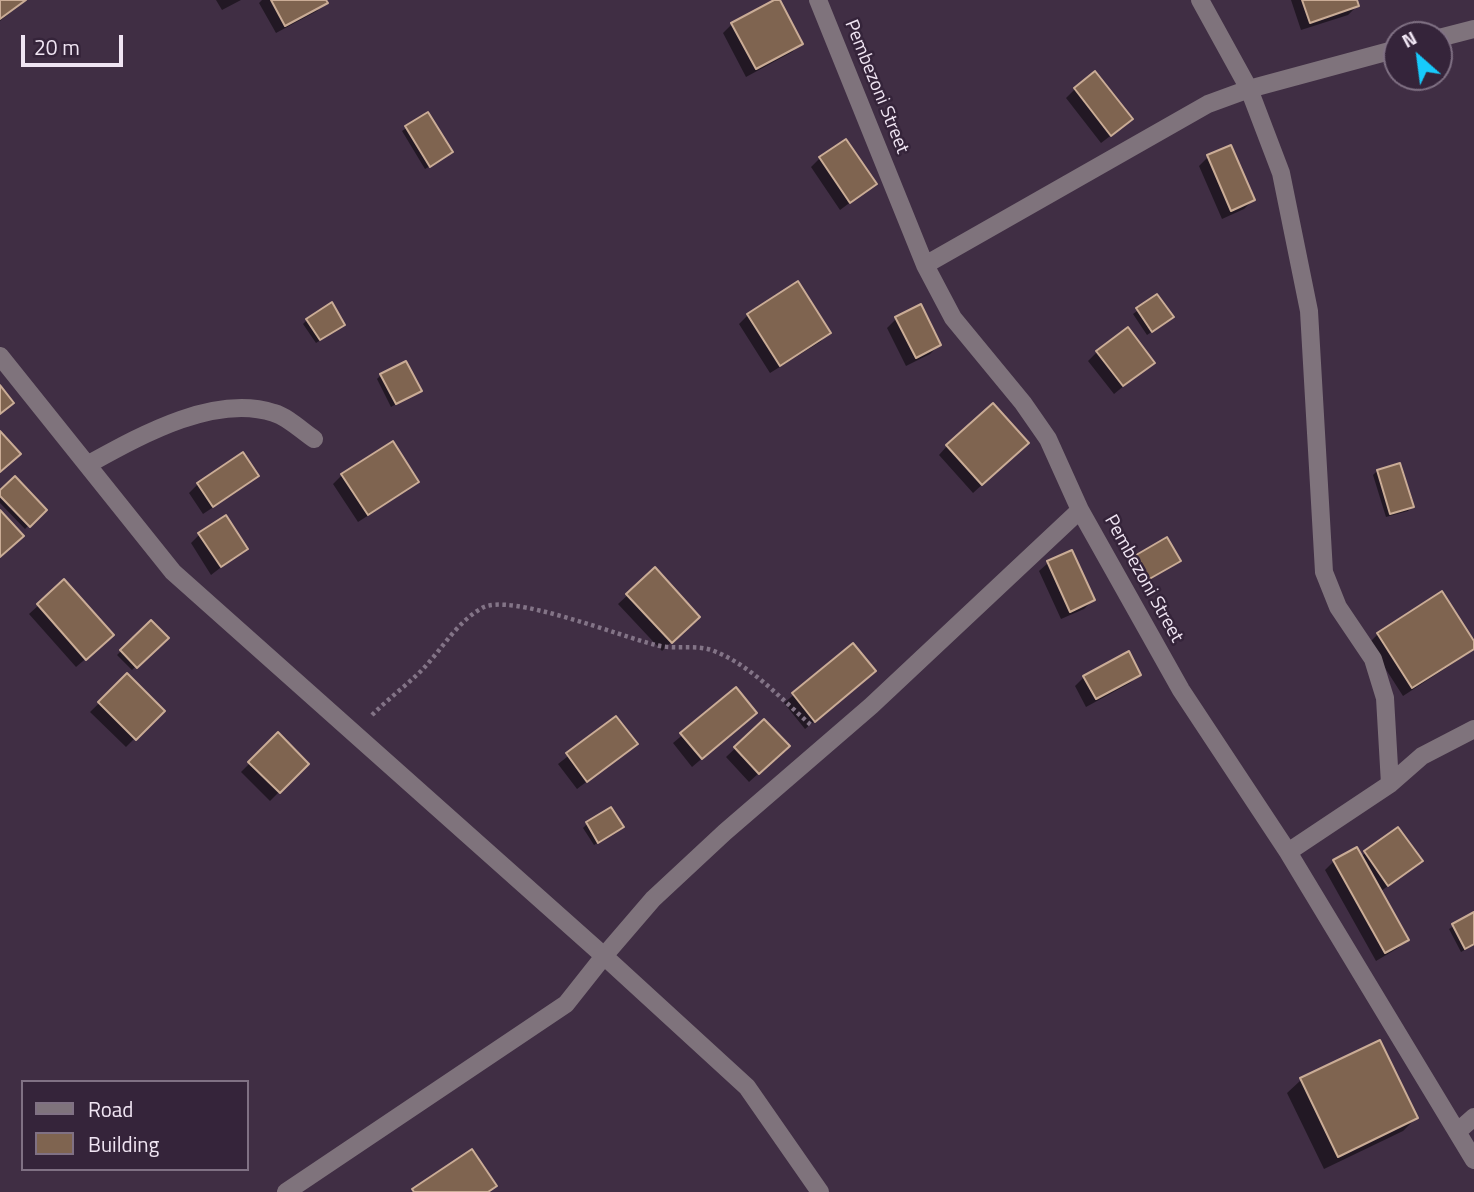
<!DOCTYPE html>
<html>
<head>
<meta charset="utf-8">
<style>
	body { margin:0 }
	#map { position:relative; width:1474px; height:1192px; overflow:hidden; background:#402e44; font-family:"Titillium Web",sans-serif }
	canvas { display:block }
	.legend { position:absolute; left:21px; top:1080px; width:228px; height:91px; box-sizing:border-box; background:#35243a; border:2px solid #807184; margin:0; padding:9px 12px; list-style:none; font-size:21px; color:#f0e5f3 }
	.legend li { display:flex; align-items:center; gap:14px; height:35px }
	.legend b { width:35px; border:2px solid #807184 }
	.north { position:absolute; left:1383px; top:21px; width:70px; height:70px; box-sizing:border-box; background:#35243a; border:2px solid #807184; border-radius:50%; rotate:332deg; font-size:19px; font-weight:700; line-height:28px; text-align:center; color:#f0e5f3 }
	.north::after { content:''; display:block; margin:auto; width:24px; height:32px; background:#17cafb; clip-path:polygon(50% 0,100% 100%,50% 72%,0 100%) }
	.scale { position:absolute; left:21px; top:35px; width:102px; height:32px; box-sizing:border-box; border:4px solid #f0e5f3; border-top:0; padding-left:9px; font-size:21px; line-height:24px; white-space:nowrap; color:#f0e5f3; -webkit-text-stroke:5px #35243a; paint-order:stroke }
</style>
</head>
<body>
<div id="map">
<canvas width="1474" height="1192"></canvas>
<ul class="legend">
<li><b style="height:9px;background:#7f737c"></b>Road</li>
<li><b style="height:19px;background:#7f6450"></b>Building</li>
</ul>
<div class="north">N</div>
<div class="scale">20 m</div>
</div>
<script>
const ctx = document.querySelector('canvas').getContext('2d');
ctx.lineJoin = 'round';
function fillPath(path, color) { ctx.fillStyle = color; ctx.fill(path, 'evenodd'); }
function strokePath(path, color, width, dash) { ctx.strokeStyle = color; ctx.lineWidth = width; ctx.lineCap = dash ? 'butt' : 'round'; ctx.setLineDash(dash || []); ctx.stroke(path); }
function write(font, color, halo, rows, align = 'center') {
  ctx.font = font + ' "Titillium Web",sans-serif'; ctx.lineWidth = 5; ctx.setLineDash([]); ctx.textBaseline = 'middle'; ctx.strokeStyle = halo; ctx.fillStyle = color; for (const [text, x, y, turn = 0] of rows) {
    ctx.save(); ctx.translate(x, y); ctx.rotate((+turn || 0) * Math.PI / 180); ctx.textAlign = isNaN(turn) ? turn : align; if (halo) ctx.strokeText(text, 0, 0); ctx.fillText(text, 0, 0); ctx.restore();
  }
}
const shadow = new Path2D(`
	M0,0h26l-26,21z
	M216,0h25l-19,10z
	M262,0h62l1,2 -8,9 -41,22 -17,-30z
	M778,0l23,44 -9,8 -46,25 -23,-44 9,-9z
	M1291,0h64l2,6 -9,9 -47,15z
	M1075,89l47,38 -21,16 -35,-45z
	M427,114l20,42 -22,13 -23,-38z
	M1230,147l23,53 -9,9 -22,10 -23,-53 9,-9z
	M820,158l55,26 -35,26 -29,-43z
	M1157,296l11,25 -21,14 -14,-21z
	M748,315l81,18 -9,9 -50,31 -31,-49z
	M896,319l43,26 -9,9 -24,12 -19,-38z
	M307,320l32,8 -23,15 -13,-19z
	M1097,352l55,11 -38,31 -26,-33z
	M381,375l38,15 -28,17 -14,-28z
	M947,446l71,6 -45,41 -34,-38z
	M1377,471l35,36 -4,4 -22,6 -13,-42z
	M342,475l75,6 -9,9 -50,32 -25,-38z
	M257,476l-9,8 -45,30 -14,-21 9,-9z
	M0,492l44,18 -19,19 -25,-26z
	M200,534l46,14 -35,27 -20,-32z
	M1167,539l12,22 -39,23 -12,-20z
	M1048,563l45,37 -9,9 -23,10 -22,-48z
	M655,570l43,47 -36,34 -44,-47z
	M64,582l39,62 -27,23 -47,-53z
	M151,622l15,16 -34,32 -15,-15z
	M1378,634l96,10v3l-8,8 -63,41 -34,-53z
	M853,645l12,35 -60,49 -21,-26z
	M1139,675l-9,8 -44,24 -11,-21 9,-9z
	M127,676l35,35 -36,36 -36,-35z
	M736,690l10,31 -54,46 -19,-24z
	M616,719l20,25 -59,45 -19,-25z
	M764,721l15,34 -30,27 -23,-25z
	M278,735l29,29 -37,37 -29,-29z
	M587,824l35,3 -28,18 -11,-17z
	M1398,829l22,32 -40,31 27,48 -9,8 -22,13 -51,-91 9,-9 26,-4z
	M1473,914l1,31 -13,7 -12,-23z
	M1379,1042l37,76 -13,13 -79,38 -37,-76 14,-13z`);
const building = new Path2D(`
	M0,0h26l-26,19z
	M271,0h55l2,3 -43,23z
	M774,0h6l23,44 -47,25 -25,-46z
	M1302,0h55l2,6 -49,17z
	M1095,71l38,48 -22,17 -37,-48z
	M428,112l25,40 -23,15 -25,-41z
	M846,139l31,45 -27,19 -31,-46z
	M1231,145l24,55 -24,11 -24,-56z
	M798,281l33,52 -51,33 -33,-52z
	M1157,294l17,23 -22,15 -16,-24z
	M332,302l13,23 -25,15 -14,-21z
	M921,304l20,41 -25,13 -21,-41z
	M1128,327l27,36 -32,23 -27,-35z
	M406,361l16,30 -26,13 -16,-30z
	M0,385l14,18 -14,11z
	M993,403l36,40 -47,42 -36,-40z
	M0,431l21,23 -21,18z
	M393,441l26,41 -51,33 -27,-41z
	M243,452l16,24 -46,31 -16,-24z
	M1400,463l14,44 -24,7 -13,-44z
	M15,476l32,34 -17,17 -30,-31v-6z
	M0,510l24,26 -24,21z
	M226,515l22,34 -27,18 -23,-34z
	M1167,537l14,24 -37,21 -13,-24z
	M1072,550l23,50 -25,12 -23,-51z
	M655,567l45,50 -28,26 -46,-49z
	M64,579l50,56 -28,25 -49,-56z
	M1442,591l32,50v8l-62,39 -35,-55z
	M151,620l18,18 -32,30 -17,-18z
	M853,643l23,28 -61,51 -23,-29z
	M1129,651l12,24 -45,24 -13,-23z
	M127,673l38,38 -29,29 -38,-38z
	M736,687l21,26 -55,46 -22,-26z
	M616,716l22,28 -51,38 -21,-29z
	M764,719l26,27 -31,28 -25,-27z
	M278,732l31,32 -29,29 -32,-31z
	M611,807l13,20 -26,16 -12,-21z
	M1398,827l25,34 -35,25 -24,-35z
	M1357,847l52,93 -24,13 -52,-93z
	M1474,912v32l-9,5 -13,-25z
	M1380,1040l38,78 -80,39 -38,-79z
	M472,1149l25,37 -9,6h-74l-2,-3z`);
const path = new Path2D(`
	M372,715c16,-16 35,-30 51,-46 19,-20 34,-47 59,-61 27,-16 140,29 174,37 18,5 41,-1 58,6 38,15 67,48 97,74`);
const minor = new Path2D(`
	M818,0l107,265 28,53 70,85 25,36 32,71 101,180 107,162 186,308
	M1200,0l49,89 32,84 28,138 15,261 14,35 35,52 12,39 5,86
	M1439,38l35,-9
	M925,265l283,-161 41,-15 148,-40
	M0,356l173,216 431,384 143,131 73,105
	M87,465c51,-28 127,-72 187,-52 14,4 28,18 40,26
	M1288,852l102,-68 32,-28 52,-27
	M1457,1132l17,-15
	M286,1192l280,-188 38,-48 49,-57 72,-67 146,-126 209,-196`);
const streetNames = [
	["Pembezoni Street",876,87,68],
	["Pembezoni Street",1143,579,61]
];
fillPath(shadow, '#0007');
fillPath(building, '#7f6450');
strokePath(building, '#caac96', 2);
strokePath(path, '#837487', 4.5, [3.5, 3.5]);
strokePath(minor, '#7f737c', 18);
write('19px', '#f0e5f3', '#35243a', streetNames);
</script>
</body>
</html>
